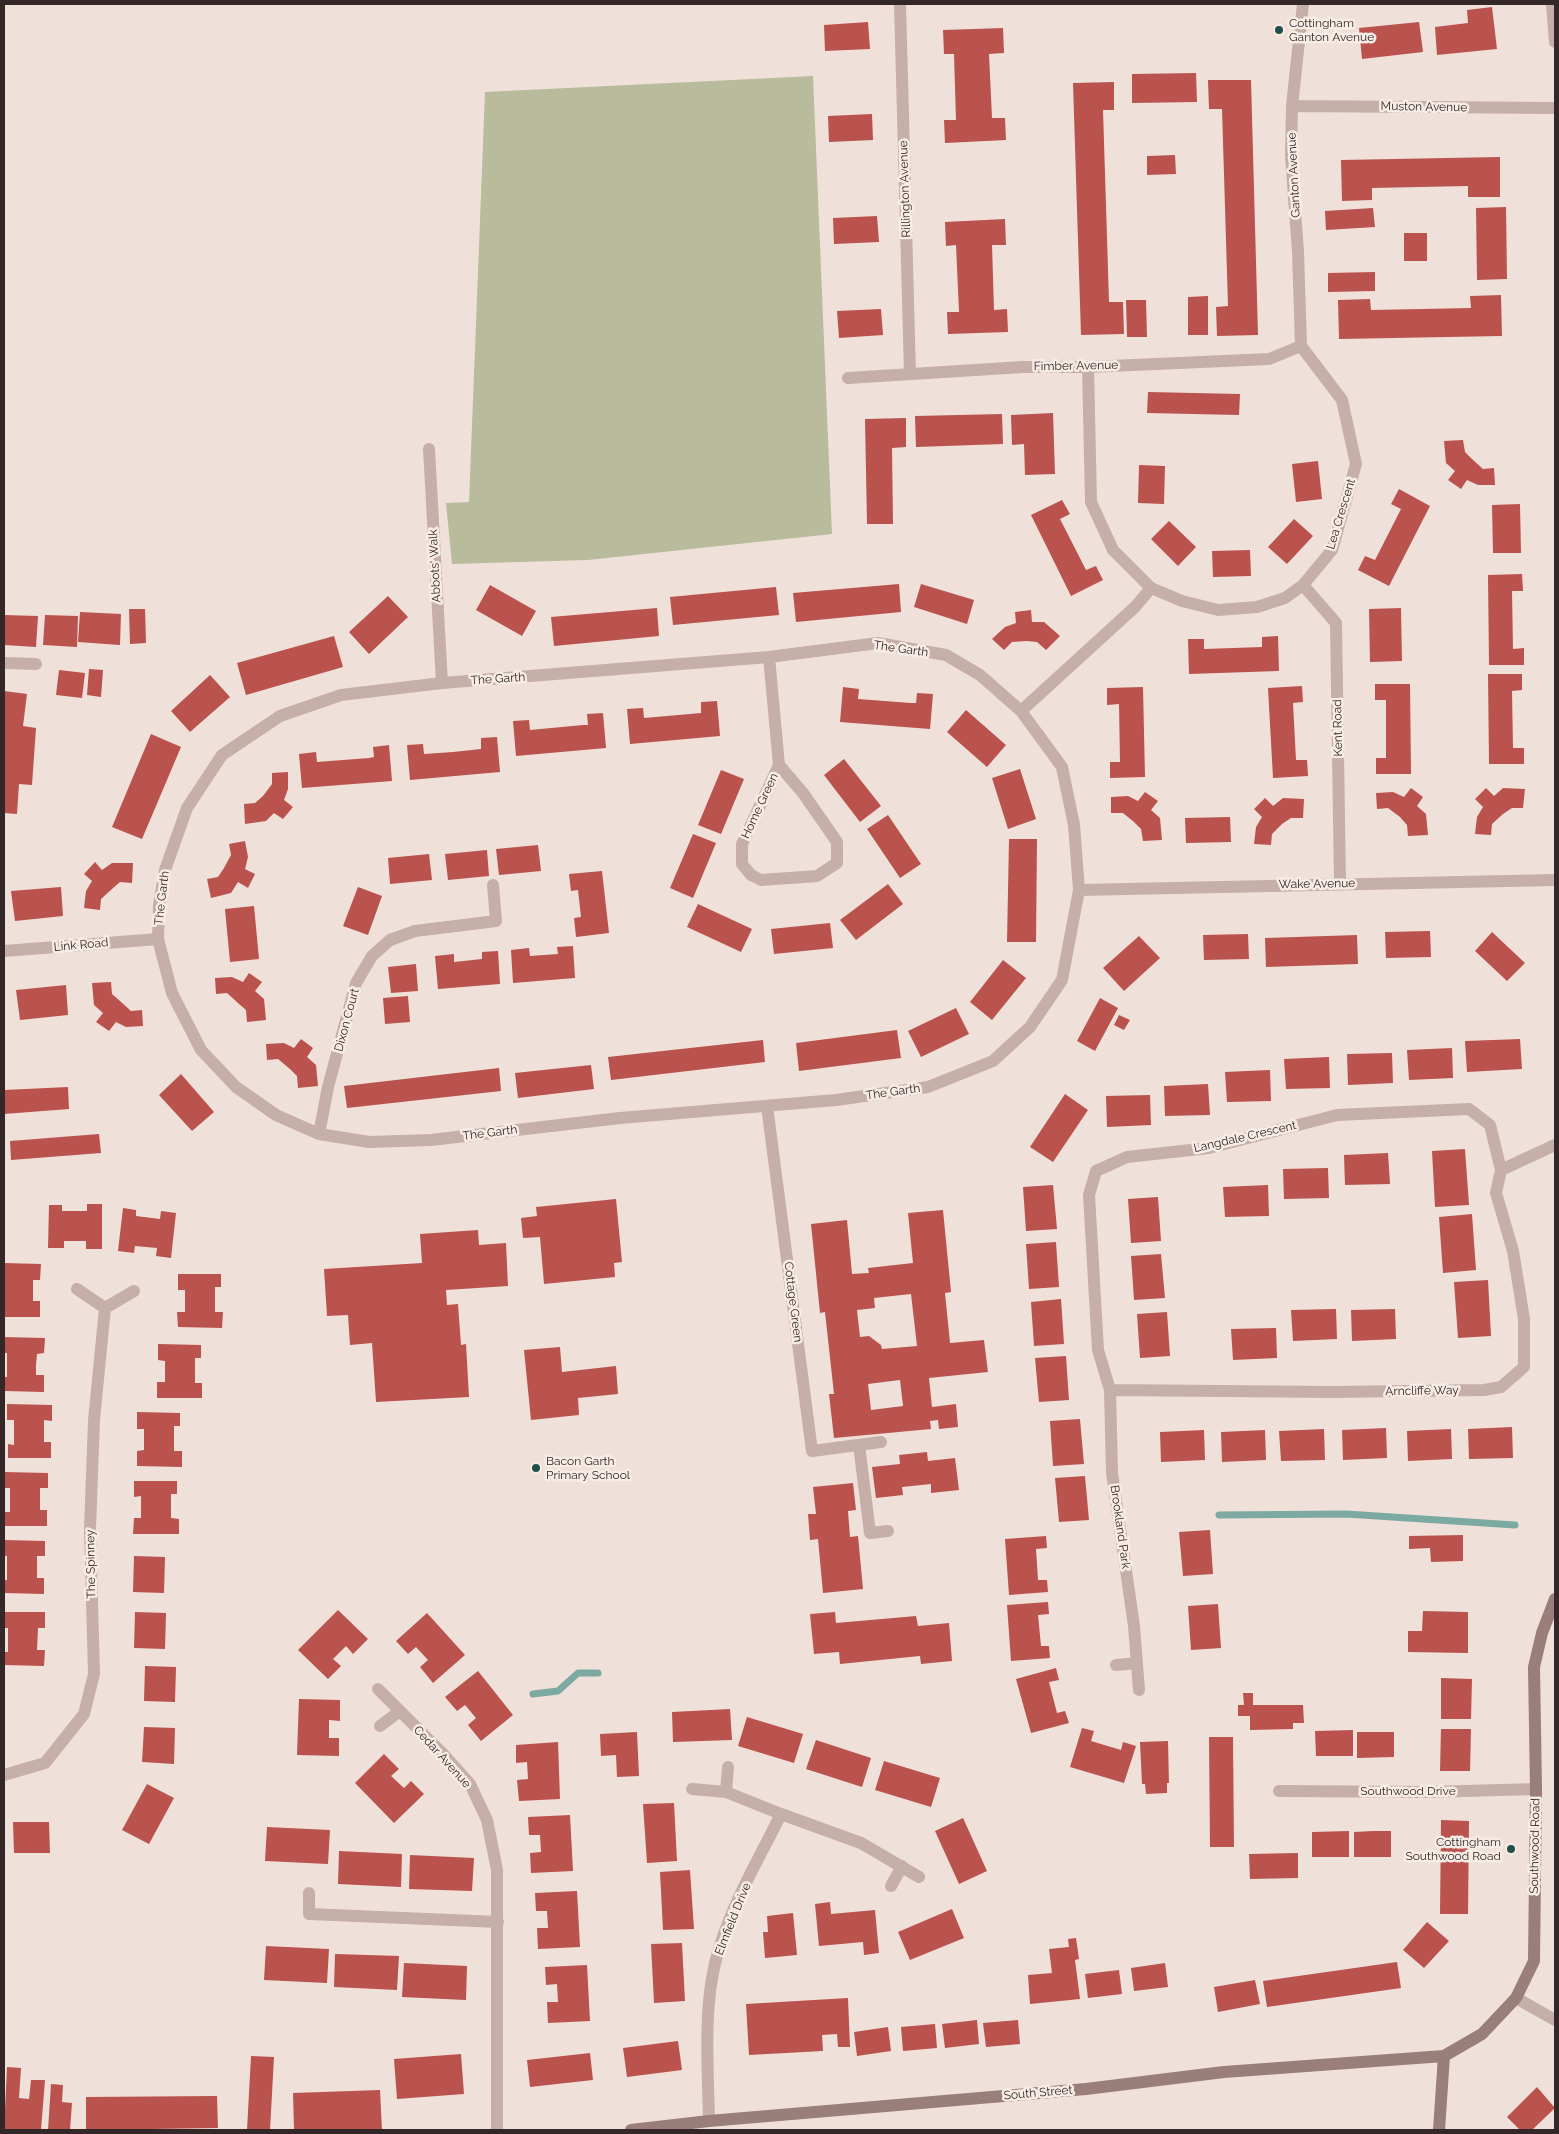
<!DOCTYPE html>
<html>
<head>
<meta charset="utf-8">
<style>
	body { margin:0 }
	#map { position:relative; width:1559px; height:2134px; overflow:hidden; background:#efe1da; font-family:Raleway,sans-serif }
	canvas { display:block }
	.frame { position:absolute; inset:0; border:5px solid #332827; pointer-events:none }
</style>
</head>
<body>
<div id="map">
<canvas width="1559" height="2134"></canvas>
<div class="frame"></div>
</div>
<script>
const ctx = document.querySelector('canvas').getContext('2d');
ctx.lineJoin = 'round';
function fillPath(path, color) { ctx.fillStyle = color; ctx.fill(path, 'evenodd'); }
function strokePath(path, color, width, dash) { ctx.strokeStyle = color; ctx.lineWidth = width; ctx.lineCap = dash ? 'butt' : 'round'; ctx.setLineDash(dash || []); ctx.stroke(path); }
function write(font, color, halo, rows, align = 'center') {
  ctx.font = font + ' Raleway,sans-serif'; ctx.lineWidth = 5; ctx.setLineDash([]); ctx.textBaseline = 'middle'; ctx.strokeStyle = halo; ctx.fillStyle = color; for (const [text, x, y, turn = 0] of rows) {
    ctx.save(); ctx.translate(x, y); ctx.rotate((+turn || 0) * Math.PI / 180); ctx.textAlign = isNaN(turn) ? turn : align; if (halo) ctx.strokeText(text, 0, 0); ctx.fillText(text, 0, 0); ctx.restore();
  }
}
const green = new Path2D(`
	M813,76l19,458 -244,26 -136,4 -6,-61 23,-1 16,-410z`);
const stream = new Path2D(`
	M1219,1515l127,-1 169,11
	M533,1694l25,-3 20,-18h20`);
const building = new Path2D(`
	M1492,7l5,42 -60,6 -2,-28 33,-4 -1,-13z
	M868,22l2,27 -45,2 -1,-26z
	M1419,22l4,30 -61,7 -3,-31z
	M1003,28l1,25 -15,1 3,64h13l1,22 -61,3 -1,-23h12l-2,-66h-10l-1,-24z
	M1196,73l1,29 -65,1v-29z
	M1208,80h43l7,255 -41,1 -1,-29 12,-1 -6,-197h-13z
	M1114,82v28h-11l6,192h14l1,32 -43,1 -8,-252z
	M872,114l1,26 -44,2 -1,-26z
	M1175,155l1,19 -29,1v-19z
	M1500,157v40h-32v-11l-96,2v12l-30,1 -1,-41z
	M1506,207l1,72 -30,1 -1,-72z
	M1373,208l2,19 -49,3 -1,-19z
	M877,216l2,26 -45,2 -1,-26z
	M1005,219l1,26h-14l2,65 13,-1 1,23 -60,2 -1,-22h12l-3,-67 -10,1 -1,-24z
	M1404,233h23v28h-23z
	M1375,272v19l-47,1v-19z
	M1501,295l1,41 -163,3 -1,-39 32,-1 1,11 100,-2 -1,-12z
	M1208,296v39h-20v-38z
	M1126,300h20l1,37h-20z
	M881,309l2,26 -44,3 -2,-27z
	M1148,392l92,2 -1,21 -92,-2z
	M1053,413l2,61 -30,1 -1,-31 -12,1 -1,-30z
	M1002,414l1,30 -87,3 -1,-31z
	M906,418v29l-14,1 1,76h-26l-2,-105z
	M1463,440l2,12 7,7 11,10 11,-1 1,17h-17l-11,-5 -6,9 -13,-9 7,-9 -9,-8 -2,-22z
	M1318,461l4,38 -26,3 -4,-38z
	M1139,465l26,1 -1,38 -26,-1z
	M1399,489l31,17 -41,80 -31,-16 7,-14 10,4 24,-47 2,-4 -10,-5z
	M1062,500l8,14 -10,5 24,47 2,4 10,-4 7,14 -32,16 -40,-81z
	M1520,504l1,49h-28l-1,-48z
	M1294,519l19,17 -26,28 -19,-17z
	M1169,521l27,26 -18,19 -27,-27z
	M1250,550l1,26 -38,1 -1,-26z
	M1522,574l1,17h-11l1,58 11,-1v17h-35l-1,-90z
	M899,584l2,28 -105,10 -3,-29z
	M921,584l53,16 -7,24 -53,-17z
	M490,585l46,26 -14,25 -46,-26z
	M776,587l3,28 -106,10 -3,-28z
	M388,596l20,21 -39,37 -20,-22z
	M657,608l2,28 -105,10 -3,-29z
	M1401,608l1,53 -32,1 -1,-53z
	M129,609h16l1,34 -16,1z
	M1031,610l1,12h12l16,14 -14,14 -9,-8 -10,-1 -15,1 -8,8 -12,-11 13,-12 11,-4 -1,-11z
	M80,612l41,2 -1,31 -42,-3z
	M4,615l34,1 -2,31 -32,-2z
	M45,615l33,1 -1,31 -34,-2z
	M334,636l9,31 -97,28 -9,-32z
	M1278,636l1,35 -90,3 -1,-35h16v10l58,-2v-10z
	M89,669l14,1 -2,27 -14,-2z
	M59,670l26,3 -3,25 -26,-3z
	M1488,674h34v16l-10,1 1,57h11v16h-35z
	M210,675l20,22 -40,35 -19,-21z
	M1375,684h35l1,90h-35v-16h10v-58h-11z
	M1302,686l1,16 -10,1 3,57h11l1,16 -35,2 -5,-90z
	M843,687l16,2 -1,10 53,4h5l1,-10 16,1 -3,35 -90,-7z
	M1143,687l2,90 -35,1v-16h10l-1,-58 -12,1v-17z
	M4,691l23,3 -4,32 13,2 -4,57 -13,-1 -2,30 -13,-1z
	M717,701l3,35 -90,8 -3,-35 16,-1 1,10 57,-5v-11z
	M966,710l40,35 -19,22 -40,-35z
	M603,713l3,35 -90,8 -3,-35 16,-1 1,10 53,-5h5l-1,-11z
	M151,734l30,13 -39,92 -30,-12z
	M497,737l3,35 -90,8 -3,-35 16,-1 1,10 29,-2 28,-3v-11z
	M389,745l3,36 -90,7 -3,-34 17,-2 1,10 52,-4 5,-1 -1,-10z
	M844,759l37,47 -21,16 -36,-47z
	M1020,769l16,50 -28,10 -16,-51z
	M721,770l23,9 -23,55 -23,-9z
	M288,772v17l-4,11 9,7 -10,12 -9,-6 -8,8 -21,3 -1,-20 11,-1 8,-7 9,-12v-11z
	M1411,788l12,9 -6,9 9,8 2,21 -20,1 -1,-11 -7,-8 -12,-9 -11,1 -1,-16 17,-1 11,5z
	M1486,788l8,8 9,-8 22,1 -2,19h-11l-9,6 -11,10 -1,11 -16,-1 2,-17 6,-10 -8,-8z
	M1145,792l13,9 -7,9 9,8 2,22 -19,1 -2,-12 -7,-7 -11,-9h-12v-16l17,-1 10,5z
	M1265,798l8,8 10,-8 21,1 -1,19h-12l-9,6 -10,10 -1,11 -17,-1 2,-17 6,-10 -8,-8z
	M888,815l33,49 -21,14 -33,-49z
	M1230,817l1,25 -45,1 -1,-25z
	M693,834l23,9 -23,55 -23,-10z
	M1009,839h28l-1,103h-29z
	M245,841l3,16 -3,12 10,5 -7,14 -10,-6 -7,11 -20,5 -4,-19 11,-2 6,-9 7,-13 -2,-11z
	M538,845l3,26 -42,4 -3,-26z
	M487,850l2,26 -41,4 -3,-26z
	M429,854l3,26 -42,4 -2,-26z
	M95,862l7,8 10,-7h21l-1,20 -12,-1 -8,7 -11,10 -1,11 -16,-2 2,-17 6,-10 -8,-7z
	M602,871l7,62 -33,4 -2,-19 7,-1 -3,-27 -7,1 -2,-17z
	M888,884l15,20 -47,36 -16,-20z
	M61,887l2,29 -48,5 -4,-30z
	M358,887l24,9 -14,39 -25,-9z
	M698,904l54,25 -11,23 -54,-25z
	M254,906l5,53 -29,3 -5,-53z
	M830,923l3,25 -59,6 -3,-25z
	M1430,931l1,26 -45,1 -1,-26z
	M1492,932l33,31 -18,18 -32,-30z
	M1248,934l1,25 -45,1 -1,-25z
	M1357,935l1,29 -92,3 -1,-29z
	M1139,936l21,22 -36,33 -21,-23z
	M573,946l2,32 -62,5 -2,-33 18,-2 1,8 28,-2 -1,-7z
	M498,951l2,33 -62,5 -3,-33 19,-2v8l28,-3v-7z
	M1003,960l23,18 -34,42 -22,-18z
	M416,964l2,27 -27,2 -3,-26z
	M249,973l13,9 -7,9 9,8 2,21 -19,2 -1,-12 -8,-7 -11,-10 -11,1 -1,-16 17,-1 11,5z
	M111,982l1,12 8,7 11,10 11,-1 1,16 -17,1 -10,-5 -7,9 -13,-9 7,-9 -9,-8 -2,-22z
	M66,985l2,30 -48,5 -4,-30z
	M408,996l2,26 -25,2 -2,-26z
	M1100,998l18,10 -23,43 -18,-10z
	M956,1008l13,26 -48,23 -13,-26z
	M1119,1015l11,5 -6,10 -10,-5z
	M897,1030l4,28 -102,13 -3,-28z
	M301,1039l12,9 -6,9 9,8 2,21 -20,2 -1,-12 -7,-7 -12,-10 -11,1 -1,-16 18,-1 10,5z
	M1520,1039l2,30 -55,3 -2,-31z
	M763,1040l2,22 -154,18 -3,-23z
	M1452,1048l1,30 -44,2 -2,-30z
	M1392,1053l1,30 -45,2 -1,-31z
	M1329,1057l1,31 -44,1 -2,-30z
	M591,1065l3,24 -76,9 -3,-25z
	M499,1068l2,23 -154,17 -3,-22z
	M1270,1070l1,31 -44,1 -2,-30z
	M181,1074l33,38 -22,19 -33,-36z
	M1208,1084l2,31 -45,1 -1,-30z
	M68,1087l1,22 -65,5v-24z
	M1065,1094l23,16 -35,52 -23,-15z
	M1150,1095l1,30 -44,2 -1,-31z
	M99,1134l2,19 -90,7 -1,-19z
	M1465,1149l4,56 -34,2 -3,-56z
	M1388,1153l2,31 -45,1 -1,-30z
	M1328,1168l1,30 -45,1 -1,-30z
	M1053,1185l4,44 -31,2 -3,-44z
	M1268,1185l1,31 -44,1 -2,-30z
	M1158,1197l3,44 -30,2 -3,-44z
	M616,1199l6,63 -8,1 1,14 -71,7 -4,-47 -17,1 -2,-20 16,-2 -1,-9z
	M87,1204h15v45h-16v-8h-22v7h-16l1,-43h13v6h25z
	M123,1208l13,2v6l24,3 1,-8 15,2 -5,45 -15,-2 1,-8 -22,-2 -1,7 -16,-2z
	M943,1210l8,82 -6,1 5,50 34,-3 4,32 -59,6 3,29 24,-3 2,23 -19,2 -1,-9 -8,1 1,8 -97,9 -5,-44h5l-9,-82 -5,1 -9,-89 36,-4 5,54 17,-1 -1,-5 45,-5 -5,-50zM911,1294l6,52 -35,3 -1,-4 -12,-9 -9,1 -3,-27 18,-2 -1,-10zM900,1380l3,26 -32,4 -3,-26z
	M1472,1214l4,56 -33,3 -4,-56z
	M478,1230l1,15 27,-2 2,43 -62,4 1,15 11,-1 3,41 5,-1 3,53 -93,5 -4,-59 -22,2 -2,-30 -21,1 -3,-47 98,-6 -2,-29z
	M1056,1242l3,45 -30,2 -3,-45z
	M1161,1254l4,44 -31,2 -3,-44z
	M4,1263l37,1 -1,16h-7v21h7v16h-36z
	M178,1274h43v13h-6v25h8l-1,16 -44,-1 -1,-15h8v-22h-7z
	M1488,1280l3,56 -33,2 -4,-56z
	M1061,1299l3,45 -30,2 -3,-44z
	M1336,1309l1,30 -44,2 -2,-31z
	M1395,1309l1,30 -44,2 -1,-31z
	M1167,1312l3,44 -30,2 -3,-44z
	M1276,1328l1,30 -44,2 -2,-31z
	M4,1337l41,1 -1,15 -7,1 -1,11v10h8v17l-40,-1v-14h3v-24h-3z
	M158,1344l43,1v13h-6v25h7v15h-45v-16h8v-21l-7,-1z
	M560,1347l2,25 54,-6 2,28 -40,4 1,17 -48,5 -7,-70z
	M1066,1356l3,44 -30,2 -4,-44z
	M7,1404l45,1v16l-8,-1v22h7v16h-43v-14l6,1v-25h-7z
	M137,1412l43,1v13h-6v25h8v16l-45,-1v-15l7,-1v-21h-7z
	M1080,1419l4,45 -31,2 -3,-45z
	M1512,1427l1,31 -44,1 -1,-30z
	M1386,1428l1,30 -44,2 -1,-30z
	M1324,1429l1,31 -44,1 -2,-30z
	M1451,1429l1,30 -44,2 -1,-30z
	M1204,1430l1,30 -44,2 -1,-30z
	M1265,1430l1,30 -44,2 -1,-30z
	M927,1452l1,9 27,-3 4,32 -28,3v-9l-29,3 1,8 -27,3 -4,-31 28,-3 -1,-9z
	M4,1472l44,1v15h-8v22h7v16h-43v-14h6v-24h-6z
	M1085,1476l4,44 -30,2 -4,-44z
	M134,1481h43v13h-6v24l8,1v15h-46l1,-16h7v-22l-7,1z
	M853,1483l3,27 -8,1 2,26 8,-1 5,53 -40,4 -5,-54 -8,1 -2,-26h8l-3,-27z
	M1210,1530l3,44 -30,2 -4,-44z
	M1463,1535v26l-32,1 -1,-14 -21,1v-13z
	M1046,1536l1,12 -11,1 2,31h9l1,12 -39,3 -4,-56z
	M4,1540l41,1v15h-8v22h7v16l-40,-1v-13h3v-24h-3z
	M134,1556l31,1 -1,36 -31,-1z
	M1048,1602l1,12 -11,1 3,31h8l1,12 -39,3 -4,-56z
	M1218,1604l3,44 -30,2 -3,-44z
	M338,1610l30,29 -15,15 -7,-8 -13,13 8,7 -13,13 -30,-29z
	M1423,1611l45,1v41l-60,-1v-21h14z
	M4,1612h41v16h-7l-1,22h8l-1,16 -40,-1v-13h4v-24h-4z
	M135,1612l31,1 -1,36 -31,-1z
	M835,1612l1,11 80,-7 2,10 31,-3 3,38 -31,3 -1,-8 -80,8 -1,-12 -25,2 -4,-40z
	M427,1613l38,42 -32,28 -13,-16 8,-7 -12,-13 -8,7 -12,-13z
	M145,1666l31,1 -1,35 -31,-1z
	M1056,1668l3,12 -10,2 8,31 8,-2 4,12 -38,10 -15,-54z
	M478,1671l35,44 -32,26 -13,-16 8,-7 -11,-13 -8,6 -12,-14z
	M1441,1678l31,1 -1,40h-30z
	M1243,1693h10v12h50l1,18h-11v6l-43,1v-14h-12v-11h6z
	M299,1699l41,1v21l-11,-1v18h10v18l-42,-1z
	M730,1709l2,31 -59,2 -1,-30z
	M747,1717l56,17 -9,29 -56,-17z
	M144,1727l31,1 -1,36 -32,-2z
	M1082,1728l12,3 -3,10 30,9 2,-8 13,4 -12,37 -54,-16z
	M1441,1729h30l-1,42h-30z
	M1353,1730v26h-37l-1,-25z
	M637,1732l2,44 -22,1 -1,-22 -15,1 -1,-22z
	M1357,1732h37v25l-37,1z
	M1209,1737h24l1,110h-24z
	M816,1740l55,18 -9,29 -56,-18z
	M1168,1741l1,42h-2v10l-21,1 -1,-10h-3l-2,-42z
	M558,1742l2,57 -41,2 -2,-21 11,-1 -1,-17 -11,1v-18z
	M384,1754l15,15 -8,7 13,12 7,-7 13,13 -30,29 -39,-40z
	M884,1761l56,17 -9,29 -56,-17z
	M147,1784l27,14 -25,46 -27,-14z
	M674,1803l3,58 -30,2 -4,-59z
	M570,1815l3,56 -42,2 -1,-20 11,-1 -1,-17h-11l-1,-18z
	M963,1818l24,53 -28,13 -24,-53z
	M1441,1820l28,1 -1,93h-28z
	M13,1822h36l1,31h-36z
	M267,1827l63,3 -2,34 -63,-3z
	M1349,1831v26h-37v-25z
	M1373,1831h18v26h-37v-25z
	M339,1851l63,3 -1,33 -63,-3z
	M1298,1853v25l-48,1 -1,-25z
	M410,1855l64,3 -2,33 -63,-2z
	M690,1870l4,59 -31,1 -3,-58z
	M577,1891l3,56 -42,2 -1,-21h11l-1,-17h-11l-1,-18z
	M830,1902l1,12 44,-4 4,43 -15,2 -1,-13 -44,4 -4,-42z
	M952,1909l12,29 -54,22 -12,-28z
	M793,1913l4,42 -32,3 -2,-26h5l-1,-16z
	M1427,1922l22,19 -25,27 -21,-18z
	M1076,1938l3,21 -4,1 5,39 -50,5 -2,-29 24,-2 -3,-24 20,-2 -1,-8z
	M682,1943l3,58 -31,2 -3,-59z
	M266,1946l63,3 -2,34 -63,-3z
	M335,1954l64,2 -2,34 -63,-3z
	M1397,1962l4,26 -134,19 -4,-26z
	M404,1963l63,3 -1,34 -64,-3z
	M1165,1963l3,24 -34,4 -3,-23z
	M587,1965l3,56 -42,2 -1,-21h11l-1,-18 -11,1 -1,-18z
	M1119,1970l3,24 -34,4 -3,-24z
	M1255,1980l5,24 -42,8 -4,-25z
	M848,1998l2,49h-12l-1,-13 -15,1 1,16 -74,4 -3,-51z
	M977,2020l2,24 -34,4 -3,-24z
	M1018,2020l2,24 -34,3 -3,-24z
	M935,2024l2,24 -34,3 -2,-24z
	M888,2027l3,24 -34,5 -3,-24z
	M678,2041l4,29 -55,7 -4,-29z
	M590,2053l3,27 -63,7 -3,-27z
	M461,2054l3,40 -67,5 -3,-40z
	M251,2056l23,1 -4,73h-23z
	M7,2067l14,1 -2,30 10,1 2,-19h14l-4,50h-37z
	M51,2084l12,1 -1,17 10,1 -2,27h-22z
	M1537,2087l18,21 -23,22h-12l-13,-13z
	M380,2090l2,40h-88l-1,-37z
	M217,2096l1,32 -132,2v-33z`);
const street = new Path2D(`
	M900,4l10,370
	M1552,4l3,38
	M1292,106l263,2
	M1301,346l-3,-94 -7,-97 1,-49 11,-102
	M1088,367l3,135 22,48 38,38 31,13 36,9 39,-3 28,-9 18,-13 29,-35 24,-86 -14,-64 -41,-54
	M848,378l175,-11h65l181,-8 32,-13
	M429,449l13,234
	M1303,585l33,38 4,260
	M878,643l68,12 34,20 41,36 41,56 12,58 5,65 -17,90 -32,47 -37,34 -65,26 -92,13 -216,18 -189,22 -62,2 -50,-8 -43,-19 -40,-28 -35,-37 -29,-57 -14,-54 1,-34 6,-35 22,-62 35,-53 58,-39 61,-21 101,-12 327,-26z
	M769,657l10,108 24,28 34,49v21l-20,13 -56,4 -10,-5 -9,-11v-20l37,-79
	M4,663l32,1
	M1021,711l114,-104 16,-19
	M1079,890l476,-10
	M4,951l154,-12
	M767,1106l45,345 69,-9
	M319,1134l9,-47 28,-104 16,-27 18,-16 25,-9 81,-10 -3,-36
	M77,1289l28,19 29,-17
	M1110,1390l223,2 151,-2 17,-3 23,-20v-48l-11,-68 -17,-58 5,-23
	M859,1445l11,88 18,-2
	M1116,1665l21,-2
	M378,1689l66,66 26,29 17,36 10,50v260
	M1139,1690l-5,-64 -22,-153 -2,-83 -12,-40 -9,-155 7,-24 31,-14 82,-9 128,-33 132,-6 21,16 11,45 54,-25
	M380,1726l20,-15
	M4,1775l41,-12 39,-49 10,-40 -4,-145 4,-109 11,-112
	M692,1789l34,3 55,22
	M1279,1791l150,1 107,-3
	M726,1792l2,-25
	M891,1886l11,-20
	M309,1893v21l189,8
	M1516,1998l39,22
	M709,2121c-1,-56 -7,-122 11,-175 14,-46 40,-89 61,-132l80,29 58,34`);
const secondary = new Path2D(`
	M631,2130l78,-9 377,-32 138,-17 220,-16 38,-22 34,-36 18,-37 2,-172 -2,-122 8,-34 13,-34
	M1439,2130l5,-74`);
const markers = [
	[1279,30,5,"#21504a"],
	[536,1468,5,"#21504a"],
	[1511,1849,5,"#21504a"]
];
const poiNames = [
	["Cottingham",1289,23],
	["Ganton Avenue",1289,37],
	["Bacon Garth",546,1461],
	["Primary School",546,1475],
	["Cottingham",1501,1842,"right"],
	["Southwood Road",1501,1856,"right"]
];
const streetNames = [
	["Muston Avenue",1424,107,1],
	["Ganton Avenue",1294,175,-93],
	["Rillington Avenue",905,189,-92],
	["Fimber Avenue",1076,366,-1],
	["Lea Crescent",1341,514,-73],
	["Abbots' Walk",435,566,-93],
	["The Garth",901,649,8],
	["The Garth",498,679,-4],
	["Kent Road",1338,728,-91],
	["Home Green",760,806,-65],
	["Wake Avenue",1317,884,-1],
	["The Garth",162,898,-83],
	["Link Road",81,945,-5],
	["Dixon Court",347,1020,-75],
	["The Garth",893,1092,-8],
	["The Garth",490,1133,-7],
	["Langdale Crescent",1245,1137,-13],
	["Cottage Green",793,1302,83],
	["Arncliffe Way",1422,1391,-1],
	["Brookland Park",1120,1527,82],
	["The Spinney",91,1564,-91],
	["Cedar Avenue",442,1757,48],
	["Southwood Drive",1408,1791],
	["Southwood Road",1535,1846,-89],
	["Elmfield Drive",733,1919,-68],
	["South Street",1038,2093,-5]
];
fillPath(green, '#b8bc9c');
strokePath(stream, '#7ca9a2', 7);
fillPath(building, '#ba524d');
strokePath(street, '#c5afa8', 12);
strokePath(secondary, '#997e79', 12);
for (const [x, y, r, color] of markers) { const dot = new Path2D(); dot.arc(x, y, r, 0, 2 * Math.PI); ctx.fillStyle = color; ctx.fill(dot); strokePath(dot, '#f7ece6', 2); }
write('12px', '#332827', '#f7ece6', poiNames, 'left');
write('12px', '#332827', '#f7ece6', streetNames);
</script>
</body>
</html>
